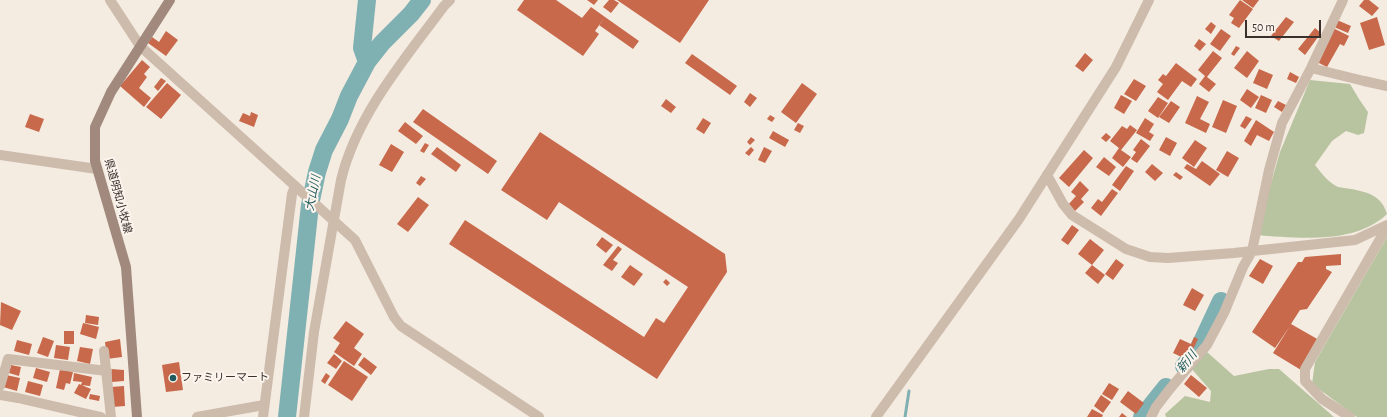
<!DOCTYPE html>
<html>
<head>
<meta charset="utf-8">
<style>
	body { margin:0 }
	#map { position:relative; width:1387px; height:417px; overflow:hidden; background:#f4ebe1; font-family:"Alegreya Sans",sans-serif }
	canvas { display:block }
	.scale { position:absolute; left:1245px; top:20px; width:76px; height:18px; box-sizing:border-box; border:2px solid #3b302b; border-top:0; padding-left:5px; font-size:12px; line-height:14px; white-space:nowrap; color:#3b302b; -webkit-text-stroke:3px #fbf5ee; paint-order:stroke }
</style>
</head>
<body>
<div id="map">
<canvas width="1387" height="417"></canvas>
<div class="scale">50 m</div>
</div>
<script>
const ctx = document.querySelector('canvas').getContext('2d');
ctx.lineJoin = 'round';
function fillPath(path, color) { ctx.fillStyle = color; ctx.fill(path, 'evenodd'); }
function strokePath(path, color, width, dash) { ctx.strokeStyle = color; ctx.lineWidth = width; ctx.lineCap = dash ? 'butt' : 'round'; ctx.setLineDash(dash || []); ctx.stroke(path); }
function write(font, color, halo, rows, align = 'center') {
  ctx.font = font + ' "Alegreya Sans","Noto Sans JP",sans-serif'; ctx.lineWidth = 4; ctx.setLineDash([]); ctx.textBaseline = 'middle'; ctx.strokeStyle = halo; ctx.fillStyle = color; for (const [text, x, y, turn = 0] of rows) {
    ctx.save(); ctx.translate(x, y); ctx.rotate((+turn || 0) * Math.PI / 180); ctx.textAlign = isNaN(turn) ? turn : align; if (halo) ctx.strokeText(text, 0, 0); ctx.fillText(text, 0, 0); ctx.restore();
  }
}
const green = new Path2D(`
	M1310,80l40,4 9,15 9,13 -4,21 -6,2 -12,-4 -14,10 -17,24c7,9 13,17 23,22 4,1 9,1 13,2 17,3 31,7 36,25 -32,31 -90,24 -131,21l24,-83z
	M1387,237v180h-30l-45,-33 3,-22z
	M1207,352l27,24 35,-7h10l55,48h-168l-1,-3 20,-18 25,6 1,-11 -21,-24z`);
const stream = new Path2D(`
	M905,417l4,-26`);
const river = new Path2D(`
	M367,62l-5,-14 5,-48
	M1184,366l15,-18 22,-47
	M287,417l23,-212 7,-33 7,-22 16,-31 9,-23 18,-34 15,-19 29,-29 11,-14
	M1142,417l24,-30`);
const building = new Path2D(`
	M524,0h32l26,18 9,-11 14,10 -10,14 4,3 -16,22 -66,-46z
	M587,0h11l-4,5z
	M609,0h5l5,3 -8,10 -8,-6z
	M617,0h92l-29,43z
	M1240,0l13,9 -14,19 -8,-5 3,-5 -5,-3z
	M1242,0h17l-6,8z
	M1364,0h5l10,8 -7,8 -13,-10z
	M605,17l34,24 -6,8 -34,-24z
	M1286,17l8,5 -15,19 -8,-5z
	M1377,17l8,28 -16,5 -9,-27z
	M1337,20l14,6 -3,7 -14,-6z
	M1211,22l5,4 -5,8 -6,-5z
	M1315,28l6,5 -16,22 -7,-6z
	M1333,28l16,8 -5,10 -4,-2 -13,23 -12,-6z
	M1221,29l10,7 -11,15 -10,-7z
	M166,31l12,9 -12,16 -18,-13 4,-6 7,5z
	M1199,39l7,5 -6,7 -6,-5z
	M1236,46l4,2 -6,8 -3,-2z
	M1213,51l9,7 -15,19 9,7 -7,8 -10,-8 6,-8 -7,-6z
	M1247,51l12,10 -12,17 -13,-10z
	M1085,53l8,7 -10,12 -8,-6z
	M692,54l45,32 -7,9 -45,-32z
	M142,60l8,7 -6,7 3,3 -8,11 12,10 -7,9 -24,-21z
	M1176,63l21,16 -6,8 -9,-6 -14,19 -11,-8 6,-8 -5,-4 5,-6 3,2z
	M1259,69l14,6 -6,14 -14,-6z
	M1290,72l9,5 -3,6 -9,-4z
	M161,78l5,3 -8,10 -4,-4z
	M1134,79l12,7 -10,15 -12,-7z
	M167,83l14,12 -20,24 -15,-12z
	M802,83l15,11 -21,29 -15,-11z
	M1247,89l12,8 -8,11 -11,-8z
	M750,93l7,5 -7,9 -6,-5z
	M1121,95l11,6 -8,13 -10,-6z
	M1261,95l11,5 -6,13 -11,-5z
	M1197,96l12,6 -9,17 10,5 -4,9 -21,-10z
	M1158,97l10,6 -10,15 -10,-7z
	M666,99l10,8 -5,6 -10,-7z
	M1223,100l14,6 -11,27 -14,-6z
	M1171,101l9,6 -11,16 -10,-6z
	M1278,101l8,4 -4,7 -8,-5z
	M423,109l74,52 -9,13 -75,-52z
	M251,112l7,3 -4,12 -15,-6 4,-8 7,3z
	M30,114l14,5 -5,13 -14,-5z
	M770,115l5,3 -3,4 -5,-3z
	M1246,116l6,3 -7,10 -5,-3z
	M703,118l8,5 -7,11 -8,-5z
	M1145,118l9,6 -5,8 5,3 -4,6 -14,-8z
	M1256,120l18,12 -5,9 -12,-6 -6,11 -7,-5z
	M405,122l18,14 -7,8 -18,-13z
	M798,123l6,3 -4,7 -6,-3z
	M1130,125l7,5 -16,20 10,7 -8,10 -11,-9 7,-10 -9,-7 12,-15 5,3z
	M773,131l16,9 -4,7 -16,-9z
	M540,132l185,122 2,18 -70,107 -208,-135 16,-24 179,117 12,-19 8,5 24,-36 -129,-85 -12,18 -46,-30z
	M1106,133l5,4 -5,5 -5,-4z
	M751,137l4,3 -5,5 -3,-3z
	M1166,137l11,6 -7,13 -11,-6z
	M1141,139l9,7 -13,17 -6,-4 5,-7 -3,-2z
	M1195,140l12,8 -13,19 -12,-9z
	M425,143l4,2 -5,8 -4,-2z
	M391,144l13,8 -12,20 -13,-7z
	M437,147l24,18 -5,7 -25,-18z
	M751,147l3,3 -5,6 -4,-3z
	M764,147l8,4 -7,12 -7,-3z
	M1084,150l9,8 -24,29 -10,-9z
	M1227,151l12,7 -11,19 -12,-7z
	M1104,157l12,10 -7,9 -13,-9z
	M1202,161l18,13 -10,12 -26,-18 3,-4 9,5z
	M1152,164l11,9 -8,8 -10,-9z
	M1126,166l8,5 -14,20 -8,-6z
	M1176,172l7,5 -3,3 -7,-5z
	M421,176l5,3 -6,7 -4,-3z
	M1080,181l9,9 -8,9 3,3 -9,9 -7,-6 8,-9 -5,-4z
	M1112,189l6,4 -17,23 -10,-8 7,-9 4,3z
	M418,197l11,8 -21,27 -11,-8z
	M1072,225l7,5 -11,15 -7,-5z
	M602,237l11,8 -7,8 -10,-8z
	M1090,239l14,11 -12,15 13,10 -7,9 -13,-11 7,-8 -14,-11z
	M618,246l4,3 -9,11 5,3 -6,8 -9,-6z
	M1341,254v11l-15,1v3l6,3 -25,37 -7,1 -9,14 28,16 -18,30 -28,-17 17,-27 -15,22 -23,-16 46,-70h4l3,-5z
	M1116,259l8,6 -11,15 -8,-6z
	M1260,259l13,7 -10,18 -14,-8z
	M630,265l13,9 -9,12 -13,-9z
	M666,279l4,4 -3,3 -4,-4z
	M1192,288l12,7 -9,16 -12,-6z
	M1,302l20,9 -9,19 -12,-5z
	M86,315l13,2 -1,8 -13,-2z
	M346,321l18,13 -10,14 8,6 -8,12 -20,-14 6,-9 -7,-5z
	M83,323l16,4 -3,12 -16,-5z
	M64,331h10v13h-10z
	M43,337l11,4 -6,16 -11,-4z
	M1194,337l4,2 -10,21 -15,-7 7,-14 11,5z
	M120,339l2,18 -15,2 -2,-17z
	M17,340l15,4 -3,11 -15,-4z
	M56,345l14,2 -2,13 -14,-2z
	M80,347l13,2 -3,15 -13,-3z
	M334,354l8,7 -6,8 -9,-6z
	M364,357l13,10 -6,8 -13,-10z
	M344,361l24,16 -16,24 -24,-16z
	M179,362l4,28 -17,2 -4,-27z
	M11,365l10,2 -2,9 -10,-3z
	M36,368l14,4 -3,10 -14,-4z
	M60,369l13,3 -3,12 -4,-1 -2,7 -8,-2z
	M111,369l13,1v11l-12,1z
	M74,373l18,4 -2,9 -9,-1 1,-3 -9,-1z
	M326,373l4,3 -5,8 -4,-3z
	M6,375l14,3 -3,13 -14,-4z
	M1191,375l16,13 -8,9 -15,-13z
	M28,381l15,4 -3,11 -15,-4z
	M1109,383l10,6 -7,11 -10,-6z
	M79,384l12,5 -5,10 -12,-6z
	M124,386l1,20 -13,1 -1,-20z
	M1128,391l16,12 -8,11 -16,-12z
	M90,394l10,2 -1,5 -10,-2z
	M1101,395l10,7 -8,11 -9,-7z
	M1092,409l11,6 -1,2h-15z
	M1122,413l5,4h-8z`);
const minor = new Path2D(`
	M110,0l30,46
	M1311,68l53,13 23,5
	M0,155l97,14
	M1047,175l16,29 9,11 54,34 24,8 18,1 66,-5 121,-13 32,-15
	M104,351l7,66
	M0,386l8,-27 99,12
	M0,395l18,3 83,19
	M197,417l67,-12
	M263,417l29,-223 3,-8
	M304,417l10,-85 27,-152c16,-66 64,-121 103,-174l6,-6
	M1151,417l5,-10 13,-17 38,-45 17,-32 19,-46 9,-16 17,-81 13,-47 29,-55 32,-68
	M1350,417l-28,-18 -17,-18v-12l82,-142`);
const tertiary = new Path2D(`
	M140,46l215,194 39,77 7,9 138,91
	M876,417l143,-198 97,-152 33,-67`);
const secondary = new Path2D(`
	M137,417l-11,-150 -31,-106v-34l16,-35 59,-92`);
const markers = [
	[173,378,4,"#1f5a5e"]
];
const streetNames = [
	["県道明知小牧線",118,196,75]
];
const poiNames = [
	["ファミリーマート",181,378]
];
const waterNames = [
	["大山川",313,193,-79],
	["新川",1187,362,-51]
];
fillPath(green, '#b8c4a0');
strokePath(stream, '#7fb0b2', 3);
strokePath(river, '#7fb0b2', 18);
fillPath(building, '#c8694b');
strokePath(minor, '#cdbbac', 10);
strokePath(tertiary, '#cdbbac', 10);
strokePath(secondary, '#a18a7d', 10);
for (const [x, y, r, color] of markers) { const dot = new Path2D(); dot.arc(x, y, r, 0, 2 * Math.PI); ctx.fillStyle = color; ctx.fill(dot); strokePath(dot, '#fbf5ee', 1.5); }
write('11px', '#3b302b', '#fbf5ee', streetNames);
write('11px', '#3b302b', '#fbf5ee', poiNames, 'left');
write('italic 12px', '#1f5a5e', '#fbf5ee', waterNames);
</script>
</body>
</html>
